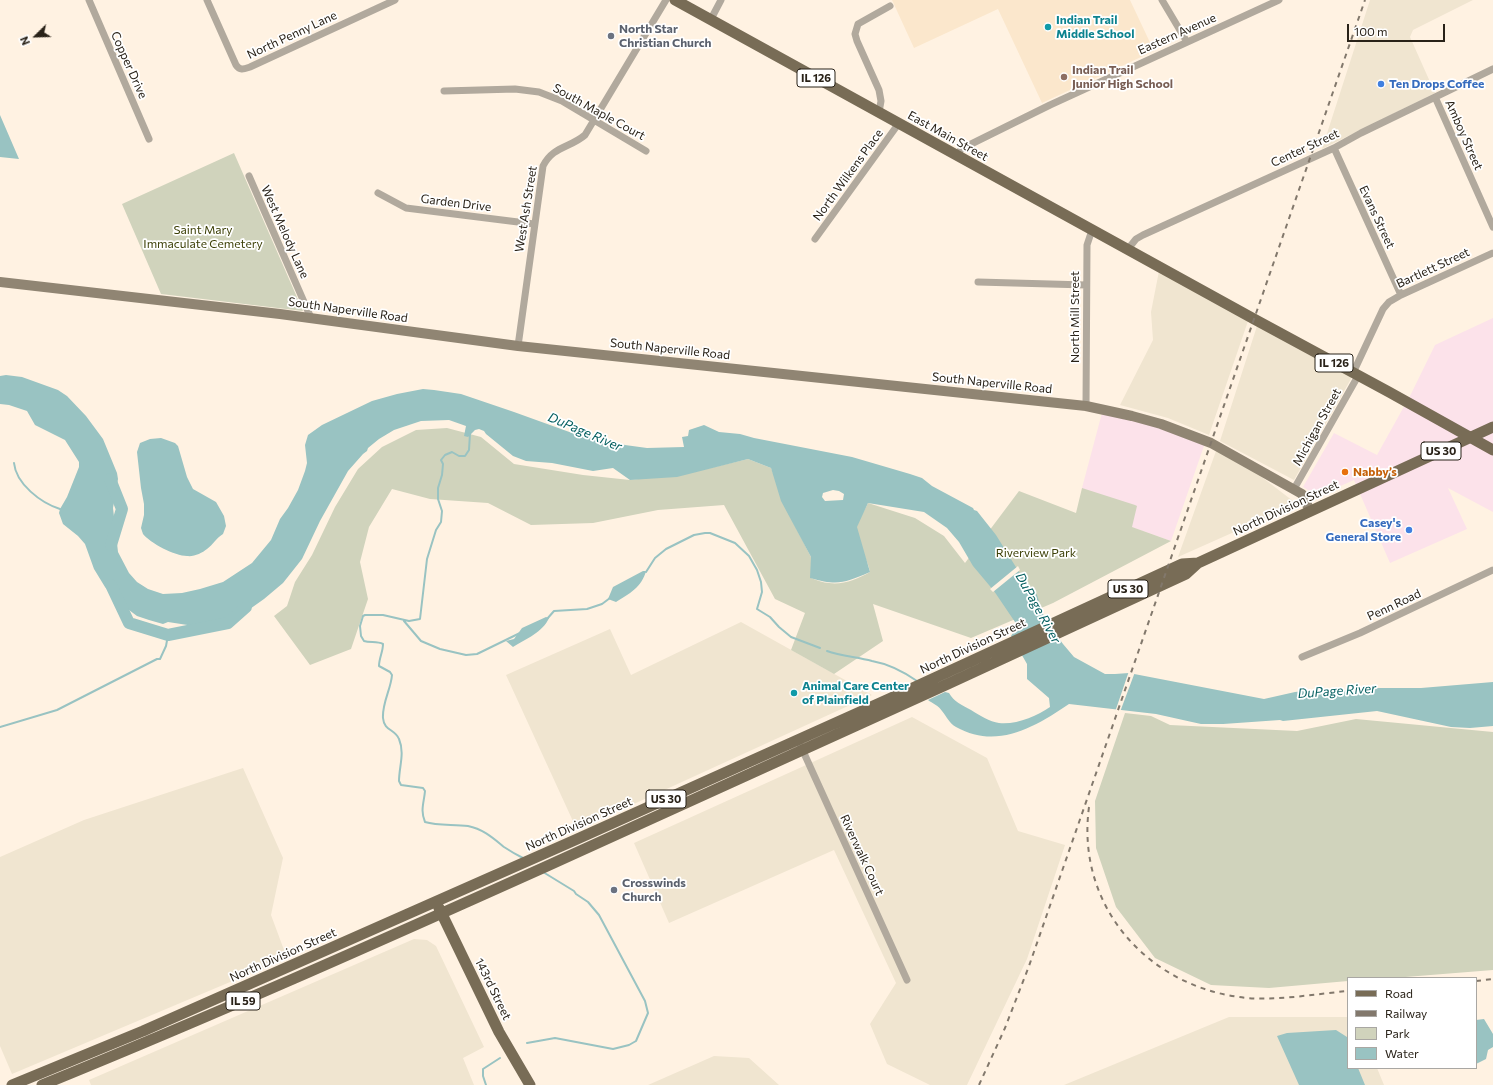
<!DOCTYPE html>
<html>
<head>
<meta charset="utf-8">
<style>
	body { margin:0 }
	#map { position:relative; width:1493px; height:1085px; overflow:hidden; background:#fff2e2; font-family:Commissioner,sans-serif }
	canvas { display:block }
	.legend { position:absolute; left:1347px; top:977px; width:130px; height:92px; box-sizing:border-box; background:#fff; border:1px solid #a9a7a3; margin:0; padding:5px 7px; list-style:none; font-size:12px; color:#292218 }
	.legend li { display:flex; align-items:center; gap:8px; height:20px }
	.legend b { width:20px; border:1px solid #a9a7a3 }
	.north { position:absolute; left:16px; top:16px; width:40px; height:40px; -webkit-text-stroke:3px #fff; paint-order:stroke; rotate:247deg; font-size:11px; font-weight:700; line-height:16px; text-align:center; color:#292218 }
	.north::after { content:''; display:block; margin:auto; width:14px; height:18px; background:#292218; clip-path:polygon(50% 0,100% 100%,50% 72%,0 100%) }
	.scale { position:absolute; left:1347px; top:24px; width:98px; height:18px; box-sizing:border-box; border:2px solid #292218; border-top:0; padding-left:5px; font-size:12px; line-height:14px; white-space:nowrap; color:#292218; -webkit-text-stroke:3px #fff; paint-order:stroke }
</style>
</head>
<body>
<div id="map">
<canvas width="1493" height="1085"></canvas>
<ul class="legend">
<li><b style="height:5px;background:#786c56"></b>Road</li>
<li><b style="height:5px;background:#82786c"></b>Railway</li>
<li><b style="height:11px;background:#d0d3bc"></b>Park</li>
<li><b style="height:11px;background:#99c3c2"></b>Water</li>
</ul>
<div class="north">N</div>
<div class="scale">100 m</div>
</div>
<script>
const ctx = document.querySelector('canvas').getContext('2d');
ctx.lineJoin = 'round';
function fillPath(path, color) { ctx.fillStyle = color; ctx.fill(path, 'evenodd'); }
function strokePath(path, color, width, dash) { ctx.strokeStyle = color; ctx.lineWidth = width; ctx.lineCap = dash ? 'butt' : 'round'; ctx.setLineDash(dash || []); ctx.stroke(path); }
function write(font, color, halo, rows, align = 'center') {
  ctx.font = font + ' Commissioner,sans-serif'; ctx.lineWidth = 3.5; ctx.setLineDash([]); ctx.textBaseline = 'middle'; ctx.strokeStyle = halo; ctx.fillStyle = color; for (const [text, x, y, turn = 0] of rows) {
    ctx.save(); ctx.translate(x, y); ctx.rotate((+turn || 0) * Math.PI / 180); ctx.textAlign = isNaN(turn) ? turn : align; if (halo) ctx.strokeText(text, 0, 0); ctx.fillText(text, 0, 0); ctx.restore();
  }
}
const commercial = new Path2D(`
	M1493,318v194l-45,-24 19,41 -77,34 -36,-83 -36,16 -15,-9 31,-54 43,22 34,-61 24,-49z
	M1102,413l13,1 90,29 -34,98 -40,-14 -49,-39z`);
const industrial = new Path2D(`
	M1370,0h103l-60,30 -3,7 25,56 -113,56z
	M1159,271l89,50 -39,114 -41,-17 -48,-13 33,-65 -2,-28z
	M1257,326l95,51 -58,103 -74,-39z
	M1216,451l43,24 38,29 -119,53z
	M741,622l131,73 -295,135 -71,-155 104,-46 21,46z
	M912,717l75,41 31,73 47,14 -38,114 -60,126h-37l-43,-21 -17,-40 26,-41 -62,-133 -165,73 -35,-80z
	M243,768l40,90 -12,57 16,43 -275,116 -12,-28v-189l84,-37z
	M414,939l13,1 9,6 48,101 -21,11 11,27h-383l-2,-5z
	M1229,1017h119v51h29l7,17h-320z
	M714,1056l35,2 30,27h-131z`);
const built = new Path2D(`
	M892,0h238l24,51 -112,52 -44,-94 -84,39z`);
const green = new Path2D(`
	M234,153l69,158 -142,-17 -39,-90z
	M447,428l34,9 33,27 69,11 47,5 59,-7 59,-14 23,9 23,56 17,33v21c6,2 12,5 18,5 14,2 29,-4 41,-11 -2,-13 -16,-34 -13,-46 2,-8 8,-16 11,-23l47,15 29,18 21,27 54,-72 57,22 6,-25 53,17 2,1 -5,21 39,14 -118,62 -82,35 -98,-34 10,37 -49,33 -43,-24 14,-37 -30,-14 -51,-94 -66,5 -65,13 -62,2 -43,-22 -58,-4 -38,-10 -23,38 -9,35 8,37 -17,50 -41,16 -36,-49 13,-10 8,-24 17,-27 23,-48 23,-38 24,-22 34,-17z
	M1125,713l26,3 19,9 127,6 59,-12 137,13v238l-100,8h-45v3l-79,7 -58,-3 -56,-27 -39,-51 -20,-59 -1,-47z`);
const water = new Path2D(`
	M0,115l19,44 -19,-2z
	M6,375l16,2 36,13 9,6 19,20 17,23 14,34 1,6 -5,29 5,44 11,21 8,9 11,7 15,5 19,-1 18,-4 23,-7 29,-19 19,-23 9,-21 8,-11 10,-18 7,-19 2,-8 -2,-18 3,-10 14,-10 50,-24 25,-7 26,-5 11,1 27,4 53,18 72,26 13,-1 26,8 22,3 37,-1 -2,-10 6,-1 1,-6 15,-5 15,7 21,2 14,4 98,19 58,17 12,4 10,8 41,22 1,2 3,1 19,24 23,37 18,23 6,19 9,15 11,15 11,13 31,17h10l14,-1 135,26 31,-7 17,-2 18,3 25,-4 21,-1h45l72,-6v44l-23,2 -19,-1 -74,-16 -94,10 -3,-1 -57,4h-22l-45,-10 -87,-10c-34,23 -72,46 -113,23 -7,-4 -9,-10 -14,-16 -3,-5 -10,-8 -14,-11l17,-8 4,1c5,9 13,12 22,17 8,5 19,12 28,13 17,2 38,-7 51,-16l-1,-9 -22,-19v-15l-16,-28 5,-8 -1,-6 -21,-31 -21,-25 -14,-24 -12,-14 -23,-16 -56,-9 -11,24 13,45c-26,11 -32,14 -60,6l1,-21 -30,-56 -10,-33 -23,-9 -71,18 -47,3 -17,-12 -20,3 -41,-8 -26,-2 -13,-5 -27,-22 -2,-3 -5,-2 -4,1 -7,7 -4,-1 2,-10 -17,-6 -28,1 -27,9 -15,9 -11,9 -1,3 -4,3 -15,17 -28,50 -18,38 -19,24 -19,16 -24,17 -25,8 -21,2 -26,-4 -5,2 -14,-4 -12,-4 -8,-6 -24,-23 -11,-18 -9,-25 -7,-8 -15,-12 -4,-11 1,-4 7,-12 12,-30v-5l-14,-22 -30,-15 -8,-14 -18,-6 -9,-1v-28zM833,490l6,1 5,3 -1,6 -18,1 -3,-4 1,-4z
	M161,438l14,5 3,3 9,31 6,12 23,13 8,14 2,10 -3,8c-7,4 -10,11 -16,15 -5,4 -13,8 -20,7 -12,0 -37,-13 -44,-22l-2,-6 3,-13v-11l-3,-16 -4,-36 3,-9 10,-4z
	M643,571h3c-4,16 -17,23 -30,31l-8,-3 5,-12z
	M546,617l3,1c-6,14 -23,21 -36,29l-7,-6 8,-2 8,-11z
	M1484,1019l9,15v13l-5,3 -2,9 -10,5v-44z
	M1336,1030l11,7 1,4v27h10l7,17h-66l-22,-49 10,-3z`);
const pier = new Path2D(`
	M1018,566l2,4 -27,22 -3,-3z
	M1129,671l6,1 -15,40h-5z`);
const stream = new Path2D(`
	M470,433l-1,17 -4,6h-6l-7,-4 -7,3 -4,5 2,4 -1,11 -4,13v11l4,12 -1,11 -5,8 -9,29 -7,60 -11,2 -26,-6h-18l-2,1 -3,10 1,10 3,5c6,2 13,0 19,3 0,8 -4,14 -4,22l11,6 2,3c-1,14 -10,28 -9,43 1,13 12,11 16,21 6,14 0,28 0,42l2,4 22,3 2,3c-1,12 -5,19 0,31 13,4 29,2 43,4 15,3 25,12 36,21 6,4 13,8 19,11
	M14,463c2,21 27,40 46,46
	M646,572l9,-14 11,-9 28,-14 11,-2h5l25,10 14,13 8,14 4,12 1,10 -5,17 13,8 9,10 12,10 29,11
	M547,619l7,-8 33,-2 15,-5 8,-6
	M404,621l17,20 19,8 26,6 11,-1 43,-21
	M827,651c14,5 30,6 45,10 17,3 32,11 45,20
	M0,727l57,-17 100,-51h3l6,-13 2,-11
	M527,1043l28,-5 58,11 16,-4 7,-4 12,-28 -3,-12 -46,-86 -11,-13 -12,-8 -2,-3 -31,-19
	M486,1085l-3,-9v-7l17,-11`);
const river = new Path2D(`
	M110,479l12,30 -11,36
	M111,585l18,38 39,12 60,-12 18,-16`);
const street = new Path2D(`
	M89,0l60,139
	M207,0l29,65c4,6 8,4 14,2l145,-67
	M1162,0l25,42
	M711,19l10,-19
	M444,91l71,-2 24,3 23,9 84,50
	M1435,97l58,130
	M879,112l2,-11 -2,-11 -22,-49 -2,-7 3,-10 32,-18
	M1334,148l67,147
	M958,155l3,-6 89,-44 229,-105
	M249,176l62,142
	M378,193l28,15 128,16
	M815,239l84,-116
	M1128,249l8,-10 7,-4 191,-87 27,-15 132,-64
	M978,282l108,3
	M518,346l25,-180c10,-20 27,-18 42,-31l81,-135
	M1353,373l30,-64 6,-7 12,-7 92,-42
	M1086,406l1,-161 5,-15
	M1294,489l64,-113
	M1302,657l58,-24 133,-63
	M798,740l109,240`);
const secondary = new Path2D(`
	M0,282l280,32 238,32 568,60 46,10 29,8 50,19 91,51 8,17`);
const primary = new Path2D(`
	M675,0l579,319 135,73 104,58
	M439,908l60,124 31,53
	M12,1085l131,-54 432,-191 316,-142 291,-134 16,-1
	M42,1085c170,-69 336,-143 503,-218 214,-96 428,-194 641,-293l12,-11 295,-136`);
const rail = new Path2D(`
	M1089,807c-13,96 55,177 150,190 33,5 75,-3 109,-6
	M1476,981l17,-2
	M979,1085l26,-57 24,-62 336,-966`);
const markers = [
	[1048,27,4,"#0f9aa8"],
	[611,36,4,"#6b7280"],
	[1064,77,4,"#8d6e63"],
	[1381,84,4,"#3f7fe0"],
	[1345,472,4,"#e8710a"],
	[1409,530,4,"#3f7fe0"],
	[794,693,4,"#0f9aa8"],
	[614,890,4,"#6b7280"]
];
const shields = [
	[816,78,38],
	[1334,363,38],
	[1441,451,40],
	[1128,589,40],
	[666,799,40],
	[243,1001,34]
];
const shieldNames = [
	["IL 126",816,78],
	["IL 126",1334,363],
	["US 30",1441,451],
	["US 30",1128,589],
	["US 30",666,799],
	["IL 59",243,1001]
];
const cultureNames = [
	["Indian Trail",1056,20],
	["Middle School",1056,34],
	["Animal Care Center",802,686],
	["of Plainfield",802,700]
];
const worshipNames = [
	["North Star",619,29],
	["Christian Church",619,43],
	["Crosswinds",622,883],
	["Church",622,897]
];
const streetNames = [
	["Eastern Avenue",1177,34,-24],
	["North Penny Lane",292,35,-25],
	["Copper Drive",129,65,66],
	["South Maple Court",599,112,29],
	["Amboy Street",1464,135,66],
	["East Main Street",948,136,29],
	["Center Street",1305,148,-25],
	["North Wilkens Place",848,175,-54],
	["Garden Drive",456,203,7],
	["West Ash Street",526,209,-81],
	["Evans Street",1377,217,65],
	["West Melody Lane",285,232,66],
	["Bartlett Street",1433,268,-25],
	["South Naperville Road",348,310,8],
	["North Mill Street",1075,317,-90],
	["South Naperville Road",670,349,6],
	["South Naperville Road",992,383,6],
	["Michigan Street",1317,427,-61],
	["North Division Street",1286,508,-25],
	["Penn Road",1394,605,-25],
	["North Division Street",973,646,-25],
	["North Division Street",579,824,-24],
	["Riverwalk Court",862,855,65],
	["North Division Street",283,955,-24],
	["143rd Street",493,989,64]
];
const educationNames = [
	["Indian Trail",1072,70],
	["Junior High School",1072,84]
];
const shopNames = [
	["Ten Drops Coffee",1389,84],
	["Casey's",1401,523,"right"],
	["General Store",1401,537,"right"]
];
const parkNames = [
	["Saint Mary",203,230],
	["Immaculate Cemetery",203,244],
	["Riverview Park",1036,553]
];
const foodNames = [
	["Nabby’s",1353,472]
];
const waterNames = [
	["DuPage River",585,432,23],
	["DuPage River",1038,608,61],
	["DuPage River",1337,691,-4]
];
fillPath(commercial, '#fce2ea');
fillPath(industrial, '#f0e5d0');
fillPath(built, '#fbe7cc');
fillPath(green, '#d0d3bc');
fillPath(water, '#99c3c2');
fillPath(pier, '#fff2e2');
strokePath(stream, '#99c3c2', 2);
strokePath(river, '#99c3c2', 12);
strokePath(street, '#b1a99d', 7);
strokePath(secondary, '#908573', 10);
strokePath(primary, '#786c56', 11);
strokePath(rail, '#82786c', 2, [5, 5]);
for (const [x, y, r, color] of markers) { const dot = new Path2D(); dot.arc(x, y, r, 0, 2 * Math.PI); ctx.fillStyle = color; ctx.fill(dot); strokePath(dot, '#fff', 1.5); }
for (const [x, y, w] of shields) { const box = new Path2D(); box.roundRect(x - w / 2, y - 9, w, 18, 3); ctx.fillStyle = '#fff'; ctx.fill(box); strokePath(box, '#292218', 1); }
write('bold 11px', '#292218', null, shieldNames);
write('bold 12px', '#0d838f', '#fff', cultureNames, 'left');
write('bold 12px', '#5b616d', '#fff', worshipNames, 'left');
write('12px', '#292218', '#fff', streetNames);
write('bold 12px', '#785e54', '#fff', educationNames, 'left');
write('bold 12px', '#366cbe', '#fff', shopNames, 'left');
write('12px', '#3c3f06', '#fff', parkNames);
write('bold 12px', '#c56008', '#fff', foodNames, 'left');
write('italic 13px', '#045f60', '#fff', waterNames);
</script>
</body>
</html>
